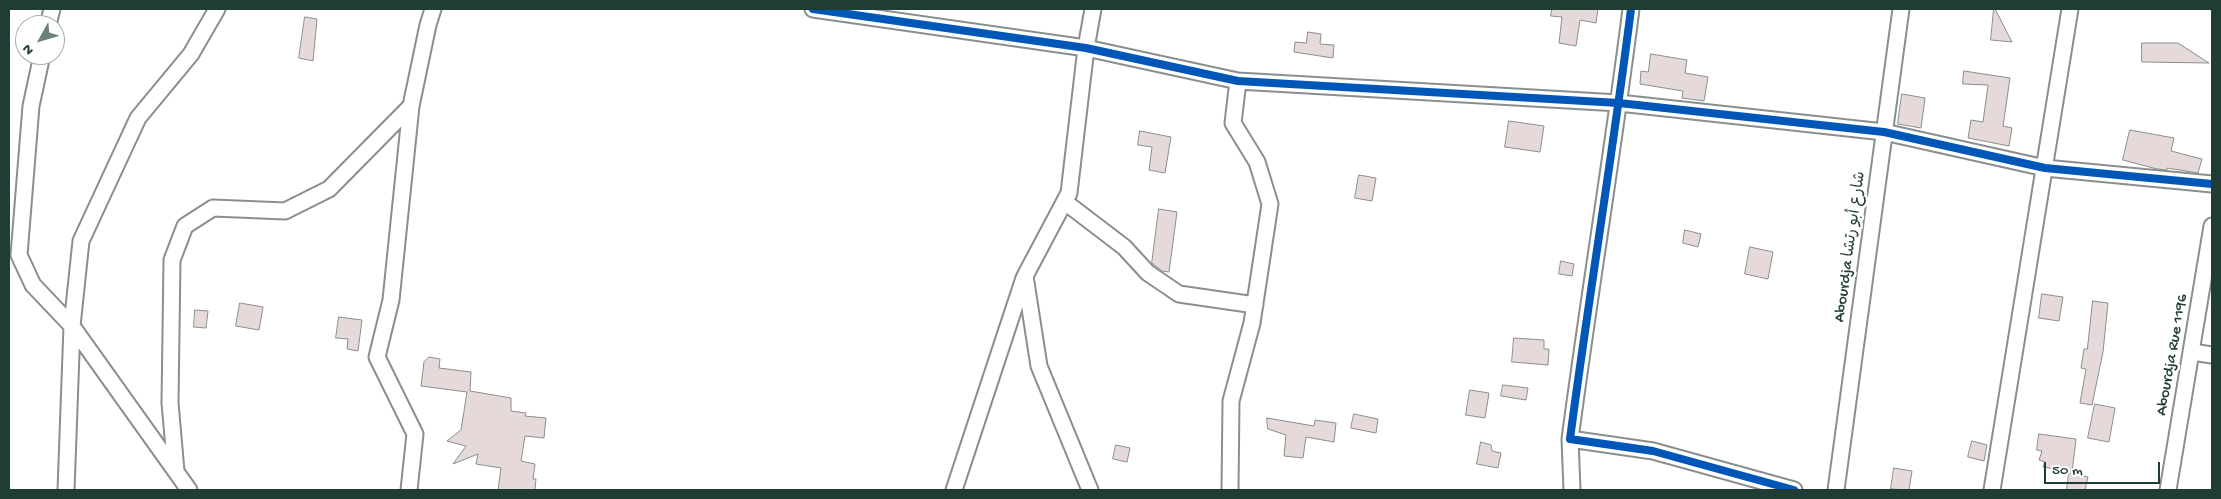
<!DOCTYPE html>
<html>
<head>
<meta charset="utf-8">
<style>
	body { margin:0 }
	#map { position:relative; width:2221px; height:499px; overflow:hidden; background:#fff; font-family:"Gochi Hand",sans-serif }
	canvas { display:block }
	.frame { position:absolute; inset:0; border:10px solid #1f3d34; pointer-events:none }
	.north { position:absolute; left:15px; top:15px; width:50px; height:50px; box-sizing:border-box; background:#fff; border:1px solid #a5b1ae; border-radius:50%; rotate:231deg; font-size:14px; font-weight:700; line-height:20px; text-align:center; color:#1f3d34 }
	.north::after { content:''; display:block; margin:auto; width:18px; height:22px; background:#6d817b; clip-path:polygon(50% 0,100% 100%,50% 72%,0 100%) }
	.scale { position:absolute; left:2044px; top:462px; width:116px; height:22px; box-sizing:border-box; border:2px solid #1f3d34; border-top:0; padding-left:6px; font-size:15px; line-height:18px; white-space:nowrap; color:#1f3d34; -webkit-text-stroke:4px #fff; paint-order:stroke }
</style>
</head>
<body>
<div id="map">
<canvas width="2221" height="499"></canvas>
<div class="frame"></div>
<div class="north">N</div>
<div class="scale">50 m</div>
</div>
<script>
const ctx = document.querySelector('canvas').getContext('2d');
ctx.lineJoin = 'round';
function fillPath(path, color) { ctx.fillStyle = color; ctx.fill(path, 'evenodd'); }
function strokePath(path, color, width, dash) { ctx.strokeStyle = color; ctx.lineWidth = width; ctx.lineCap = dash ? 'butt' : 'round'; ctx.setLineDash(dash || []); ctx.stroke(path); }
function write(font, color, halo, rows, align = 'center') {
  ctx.font = font + ' "Gochi Hand","Playpen Sans Arabic",sans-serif'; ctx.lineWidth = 5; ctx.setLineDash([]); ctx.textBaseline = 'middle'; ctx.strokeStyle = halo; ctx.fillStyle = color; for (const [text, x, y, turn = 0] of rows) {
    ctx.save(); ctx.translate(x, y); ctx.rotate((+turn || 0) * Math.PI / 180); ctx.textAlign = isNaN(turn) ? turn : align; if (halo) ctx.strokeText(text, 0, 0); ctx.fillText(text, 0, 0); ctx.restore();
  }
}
const building = new Path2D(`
	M1552,9h46l-2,14 -16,-3 -4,26 -17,-3 3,-26 -11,-1z
	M1994,9h1l17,33 -21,-2z
	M305,17l12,2 -4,42 -14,-3z
	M1308,32l13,2 -1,10 14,1 -1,13 -39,-6 1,-10 11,1z
	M2142,43h36l31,20 -67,-1z
	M1651,54l36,6 -2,13 23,4 -4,24 -22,-3 1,-7 -43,-7 1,-13 7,1z
	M1964,71l46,7 -7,48 9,2 -3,18 -41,-8 3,-18 12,2 5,-37 -25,-1z
	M1902,94l23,4 -4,30 -23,-4z
	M1509,121l35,5 -4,26 -35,-5z
	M2130,130l44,8 -3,13 31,8 -4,14 -31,-5v2l-10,-1 -34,-9z
	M1140,131l31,6 -6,36 -16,-3 3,-23 -14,-2z
	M1359,175l17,3 -4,23 -17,-3z
	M1159,209l18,3 -8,60 -7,-1 -10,-8z
	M1685,230l16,4 -3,13 -15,-4z
	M1750,247l23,5 -5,27 -23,-5z
	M1561,261l13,3 -2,12 -13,-2z
	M2042,294l21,3 -4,24 -20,-3z
	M2093,301l15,2 -5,49 -11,53 -12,-2 6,-34 -5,-1 3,-19h3z
	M240,303l23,4 -4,23 -23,-4z
	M195,310l13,1 -2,17 -12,-1z
	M339,317l23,3 -4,31 -11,-2 1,-10 -12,-1z
	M1514,338l30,2v9h5l-1,16 -36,-3z
	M429,357l11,2 -1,9 32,4 -1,19 41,7v13l15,2 -1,3 21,2 -2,20 -19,-2 -4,25 14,3 -2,15h3l-1,11h-37l3,-22 -25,-4 2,-10 -25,10 13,-18 -19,-5 14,-11 6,-38 -46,-6 3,-24z
	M1503,385l25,3 -2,12 -25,-4z
	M1470,390l19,3 -4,25 -19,-3z
	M2095,404l20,4 -6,34 -21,-4z
	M1354,414l24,5 -2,14 -25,-5z
	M1267,418l47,8 1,-6 21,3 -2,19 -28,-5 -3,21 -19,-2 2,-21 -18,-6z
	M2039,434l37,5 -4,33 -29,-5 2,-5 -6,-2 3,-9 -5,-1z
	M1972,441l15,4 -3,16 -16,-4z
	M1481,442l10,3 1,6 9,2 -3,15 -21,-4z
	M1116,445l14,3 -3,14 -14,-3z
	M1894,468l18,3 -3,19 -18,-1z
	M2069,473l19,4 -3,13h-18z`);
const street = new Path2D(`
	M813,9l273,39 152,33 381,22 265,29 161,36 167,16
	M1631,9c-18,143 -42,286 -61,430l83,12 141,39
	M48,25l4,-16
	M42,55l-11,51 -12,149 14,30 39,41 117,164
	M1065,202l59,45 24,26 31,21 76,11
	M2192,352l20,3
	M1570,439l2,51
	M176,471l-6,-68 2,-143 13,-34 28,-18 72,3 44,-22 82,-83 17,-81 5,-16
	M66,490l6,-164 9,-85 57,-123 53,-64 26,-45
	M409,490l6,-56 -38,-77 14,-57 20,-194
	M954,490l70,-212
	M1090,490l-51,-124 -14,-90 44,-83 17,-145 7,-39
	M1230,490l1,-89 21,-78 18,-119 -13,-42 -24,-39 5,-42
	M1836,490l65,-481
	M1992,490l78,-481
	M2168,490l44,-264`);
const cycleway = new Path2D(`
	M813,9l273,39 152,33 381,22 265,29 161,36 167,16
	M1631,9c-18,143 -42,286 -61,430l83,12 141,39`);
const streetNames = [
	["Abourdja شارع أبو رتشا",1851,247,-82],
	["Abourdja Rue 1196",2173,355,-80]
];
fillPath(building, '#e5dad9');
strokePath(building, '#898f8d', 1);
strokePath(street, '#898f8d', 19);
strokePath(street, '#fff', 15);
strokePath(cycleway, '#0057b8', 8);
write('16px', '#1f3d34', '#fff', streetNames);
</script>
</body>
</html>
